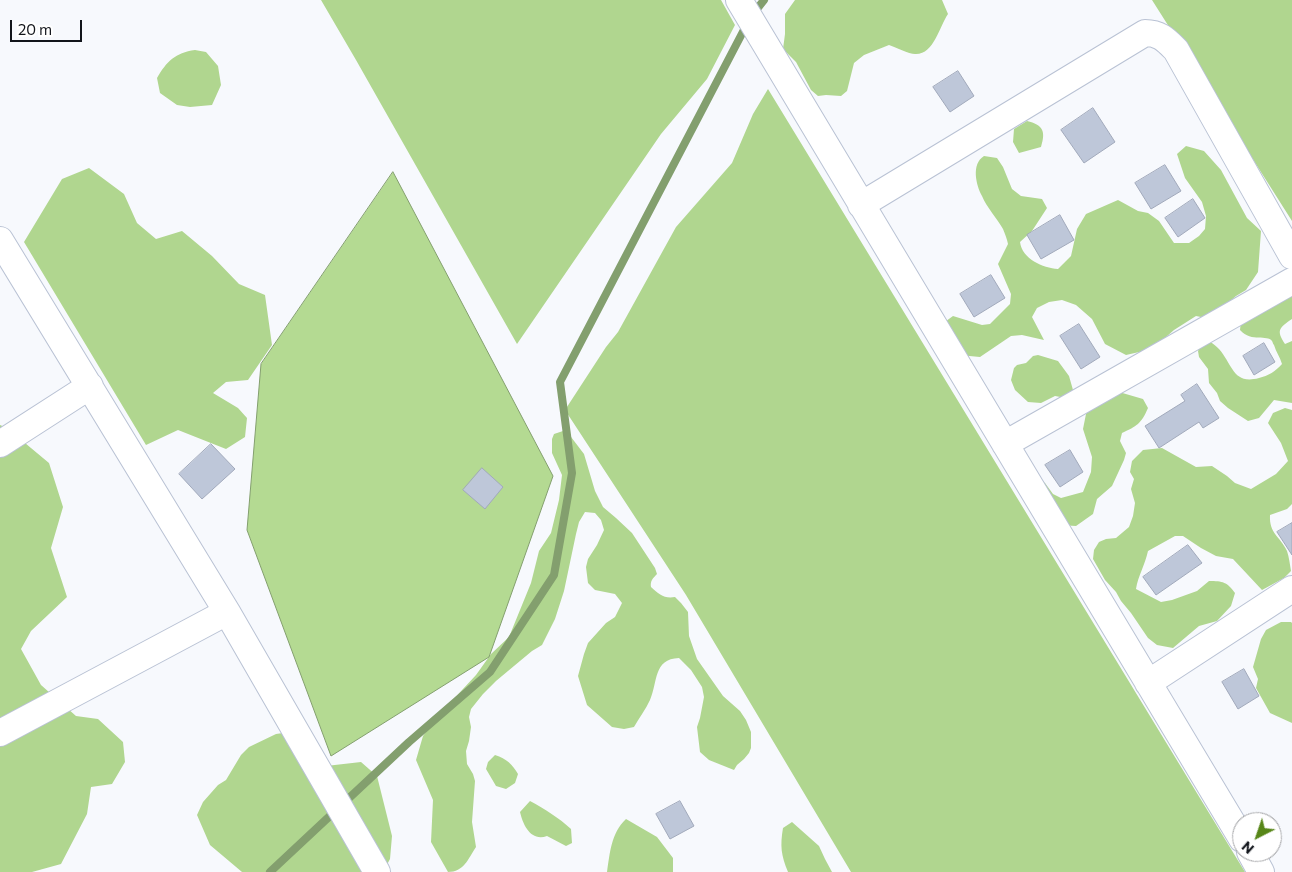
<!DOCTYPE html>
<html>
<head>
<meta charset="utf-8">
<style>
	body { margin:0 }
	#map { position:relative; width:1292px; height:872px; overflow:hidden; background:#f7f9fd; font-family:Commissioner,sans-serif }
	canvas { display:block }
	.north { position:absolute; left:1232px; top:812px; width:50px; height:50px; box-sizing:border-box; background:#fff; border:1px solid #a0a1a4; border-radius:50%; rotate:221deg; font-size:14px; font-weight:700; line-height:20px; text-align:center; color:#12151b }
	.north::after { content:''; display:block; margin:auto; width:18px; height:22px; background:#578618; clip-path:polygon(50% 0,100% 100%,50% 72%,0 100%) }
	.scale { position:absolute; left:10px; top:20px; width:72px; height:22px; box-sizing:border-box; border:2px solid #12151b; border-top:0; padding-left:6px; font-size:15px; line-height:18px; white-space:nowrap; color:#12151b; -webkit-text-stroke:4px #fff; paint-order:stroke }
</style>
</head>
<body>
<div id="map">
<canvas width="1292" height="872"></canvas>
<div class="north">N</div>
<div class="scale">20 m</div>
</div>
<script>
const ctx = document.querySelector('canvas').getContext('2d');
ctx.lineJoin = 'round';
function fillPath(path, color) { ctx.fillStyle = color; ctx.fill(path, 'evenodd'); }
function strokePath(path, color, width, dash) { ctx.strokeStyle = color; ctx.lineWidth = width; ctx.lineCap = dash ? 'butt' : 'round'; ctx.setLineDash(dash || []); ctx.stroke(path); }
const forest = new Path2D(`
	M321,0h400l14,25 -28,54 -46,55 -144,210 -161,-284z
	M795,0h147l6,14c-9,13 -14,41 -33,40 -6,0 -20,-7 -26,-9l-25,10 -10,8 -7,28 -6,5 -15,-1 -8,1 -7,-6 -15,-28 -13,-13 2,-15v-20z
	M1152,0h140v221z
	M195,50l11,2 12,14 3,19 -9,20 -22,2 -13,-2 -17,-12 -3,-15c10,-17 18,-25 38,-28z
	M768,89l477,783h-394l-165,-277 -121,-185 41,-63 12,-15 58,-105 56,-64 21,-49z
	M1027,121c16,4 19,10 14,26l-22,6 -6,-11 1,-13z
	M1186,146l18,5 17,19 26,48 14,13 -3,41 -12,18 -10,6 -15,13 -15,9 -10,-2 -22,14 -16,14 -10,6 -22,5 -21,-11 -13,-25 -16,-14 -14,-5 -13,2 -12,6 -5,9 12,23 -22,-5 -11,1 -31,21 -21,-2 -17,-31 11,-8 29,9 8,-1 20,-20 1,-10 -13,-30 10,-20c-1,-5 -3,-10 -5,-15 -6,-11 -16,-21 -21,-33 -6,-11 -11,-32 2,-40l13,2 6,9 9,22 9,7 21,3 5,9 -15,23 -12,11c2,17 23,26 38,27l13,-13 6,-27 9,-15 32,-14 20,11 10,2 11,8 15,22h15l10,-7 6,-7 1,-13 -4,-14 -17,-24 -8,-24z
	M89,168l35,26 13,29 19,16 26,-8 30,25 27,28 26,11 7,50 -24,35 -22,2 -13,11 25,15 9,10 -2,19 -19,12 -48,-19 -32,15 -122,-203 38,-63z
	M1292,296v23c-13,9 -16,11 -7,25l7,-3v62l-18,-3 -15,18 -11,3 -20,-13 -8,-7 -3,-8 -8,-10 -1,-14 -9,-12 -1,-6 2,-4 10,-5c4,2 6,4 9,7 14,16 14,36 40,29 9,-2 17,-7 23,-14 -2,-7 -6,-12 -8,-19 -1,-1 -1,-2 -2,-4 -5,-7 -20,2 -32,-11l1,-9 48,-24z
	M1038,355l20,6 11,15 4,14 -7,8 -11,-2 -14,7 -13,-1 -13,-12 -4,-10 3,-12 3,-3 9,-2 7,-7z
	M1119,392l24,7 5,9c-7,16 -11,18 -26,25l-2,8 6,12 -2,7 -12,26 -15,13 -4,15 -17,12 -17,-1 -26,-52 12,10 8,11 8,4 22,-6 8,-20 1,-15 -9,-28 3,-15 7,-9z
	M1285,408l7,2v94l-5,5 -17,6c-1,19 10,21 17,36 2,6 3,14 4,20l-7,7 -22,12 -29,-31 -17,-3 -15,-8 -18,-12h-8l-27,15c-3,14 -10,25 -12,38l25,13 11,-2 25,-9 12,-10c14,0 18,1 26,12l-4,13 -14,15 -18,5 -26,22 -16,-3 -9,-7 -17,-25 -10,-12 -5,-9 -11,-12 -12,-21 1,-9 5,-8 7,-3 10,-1 13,-11 4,-11 2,-13 -4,-14 3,-10 -4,-7 2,-11 11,-11 19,-2 34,19 16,-1 15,10 8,7 16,6 25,-15 12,-13 -7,-18 -13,-20 5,-10z
	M0,425l7,3 42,35 14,44 -12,41 16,49 -36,34 -10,18 20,36 35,31 22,3 25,23 2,20 -13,22 -21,3 -4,27 -26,50 -29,8h-32z
	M563,431l5,2 16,21 11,37 8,16 13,11 16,15 23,35 2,6c-4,4 -7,7 -6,13 8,7 13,12 24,10l6,6 7,9 1,24 8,23 26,37 17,15 6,9 5,12v16l-2,5 -5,6 -7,6 -3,5 -25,-10 -9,-8 -3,-25 3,-9 4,-21 -2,-10 -11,-17 -12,-12c-26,1 -21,24 -29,42 -4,9 -11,18 -16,27l-10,2 -12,-2 -25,-22 -9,-29 6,-22 4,-11 18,-20 9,-6 7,-14 -7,-9 -20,-4 -7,-7 -2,-16 2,-8 9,-14 7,-15 -3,-10 -6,-7 -10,-1 -6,10 -3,12 -12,57 -9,28 -13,26 -10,6 -36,30 -13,13 -12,15 -2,8 2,10 -2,14 -3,10 1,13 6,10 2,7 -3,41 4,25c-8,12 -12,25 -28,25l-17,-30 2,-42 -17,-40 7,-24 14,-20 12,-12 27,-29 15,-21 18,-17 22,-54 8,-32 12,-18 8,-33 3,-25 -10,-22v-14l2,-5z
	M1281,622h10l1,1v100l-22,-10 -14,-25 2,-9 -5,-12 8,-28 5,-9z
	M290,732l36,34 35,-4 16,14 15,60 -2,23 -7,13h-141l-32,-27 -13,-30 6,-13 15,-17 8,-5 15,-25 8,-8 27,-13z
	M495,755c12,4 17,9 23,19l-3,9 -9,6 -10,-3 -10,-17 2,-7z
	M530,801c15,8 29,17 41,28l1,14 -6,3 -19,-10c-16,6 -24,-11 -27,-24z
	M626,819l31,18 16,21v14h-66c3,-19 4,-39 19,-53z
	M792,822l27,24 6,13 7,13h-44c-7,-17 -8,-26 -5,-44z`);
const water = new Path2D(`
	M393,172l160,304 -64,181 -158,99 -84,-226 14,-166z`);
const stream = new Path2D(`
	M753,14l11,-14
	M270,872l139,-130 81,-70 64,-97 18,-102 -12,-91 187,-358`);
const building = new Path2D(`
	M958,71l16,25 -24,16 -17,-25z
	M1093,108l22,34 -31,21 -23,-33z
	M1165,165l16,26 -30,18 -16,-26z
	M1193,199l12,19 -27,19 -13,-19z
	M1060,215l14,25 -33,19 -14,-24z
	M991,275l14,23 -31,19 -14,-23z
	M1079,324l21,33 -19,12 -21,-33z
	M1264,343l11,19 -21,13 -11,-19z
	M1197,384l22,34 -16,10 -4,-6 -40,26 -14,-22 40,-25 -4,-6z
	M211,444l24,25 -33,30 -23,-25z
	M1070,450l13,22 -23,15 -15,-22z
	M482,468l21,19 -18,22 -22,-19z
	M1292,523v32l-15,-23z
	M1188,545l14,18 -46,32 -13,-18z
	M1244,669l15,27 -21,13 -16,-27z
	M680,801l14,25 -24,13 -14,-25z`);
const minor = new Path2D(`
	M739,0l503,839
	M861,205l284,-172c15,0 21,7 31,17l116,206
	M0,240l227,372 150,260
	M0,444l90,-58
	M1005,444l287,-163
	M1148,683l144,-94
	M0,733l227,-121
	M1250,852l11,20`);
fillPath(forest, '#b0d68f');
fillPath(water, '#b4da92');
strokePath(water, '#839f6e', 1);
strokePath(stream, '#839f6e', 8);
fillPath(building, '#bec7d9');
strokePath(building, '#a1a9bb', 1);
strokePath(minor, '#b9c2d4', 28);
strokePath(minor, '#fff', 26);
</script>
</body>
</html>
